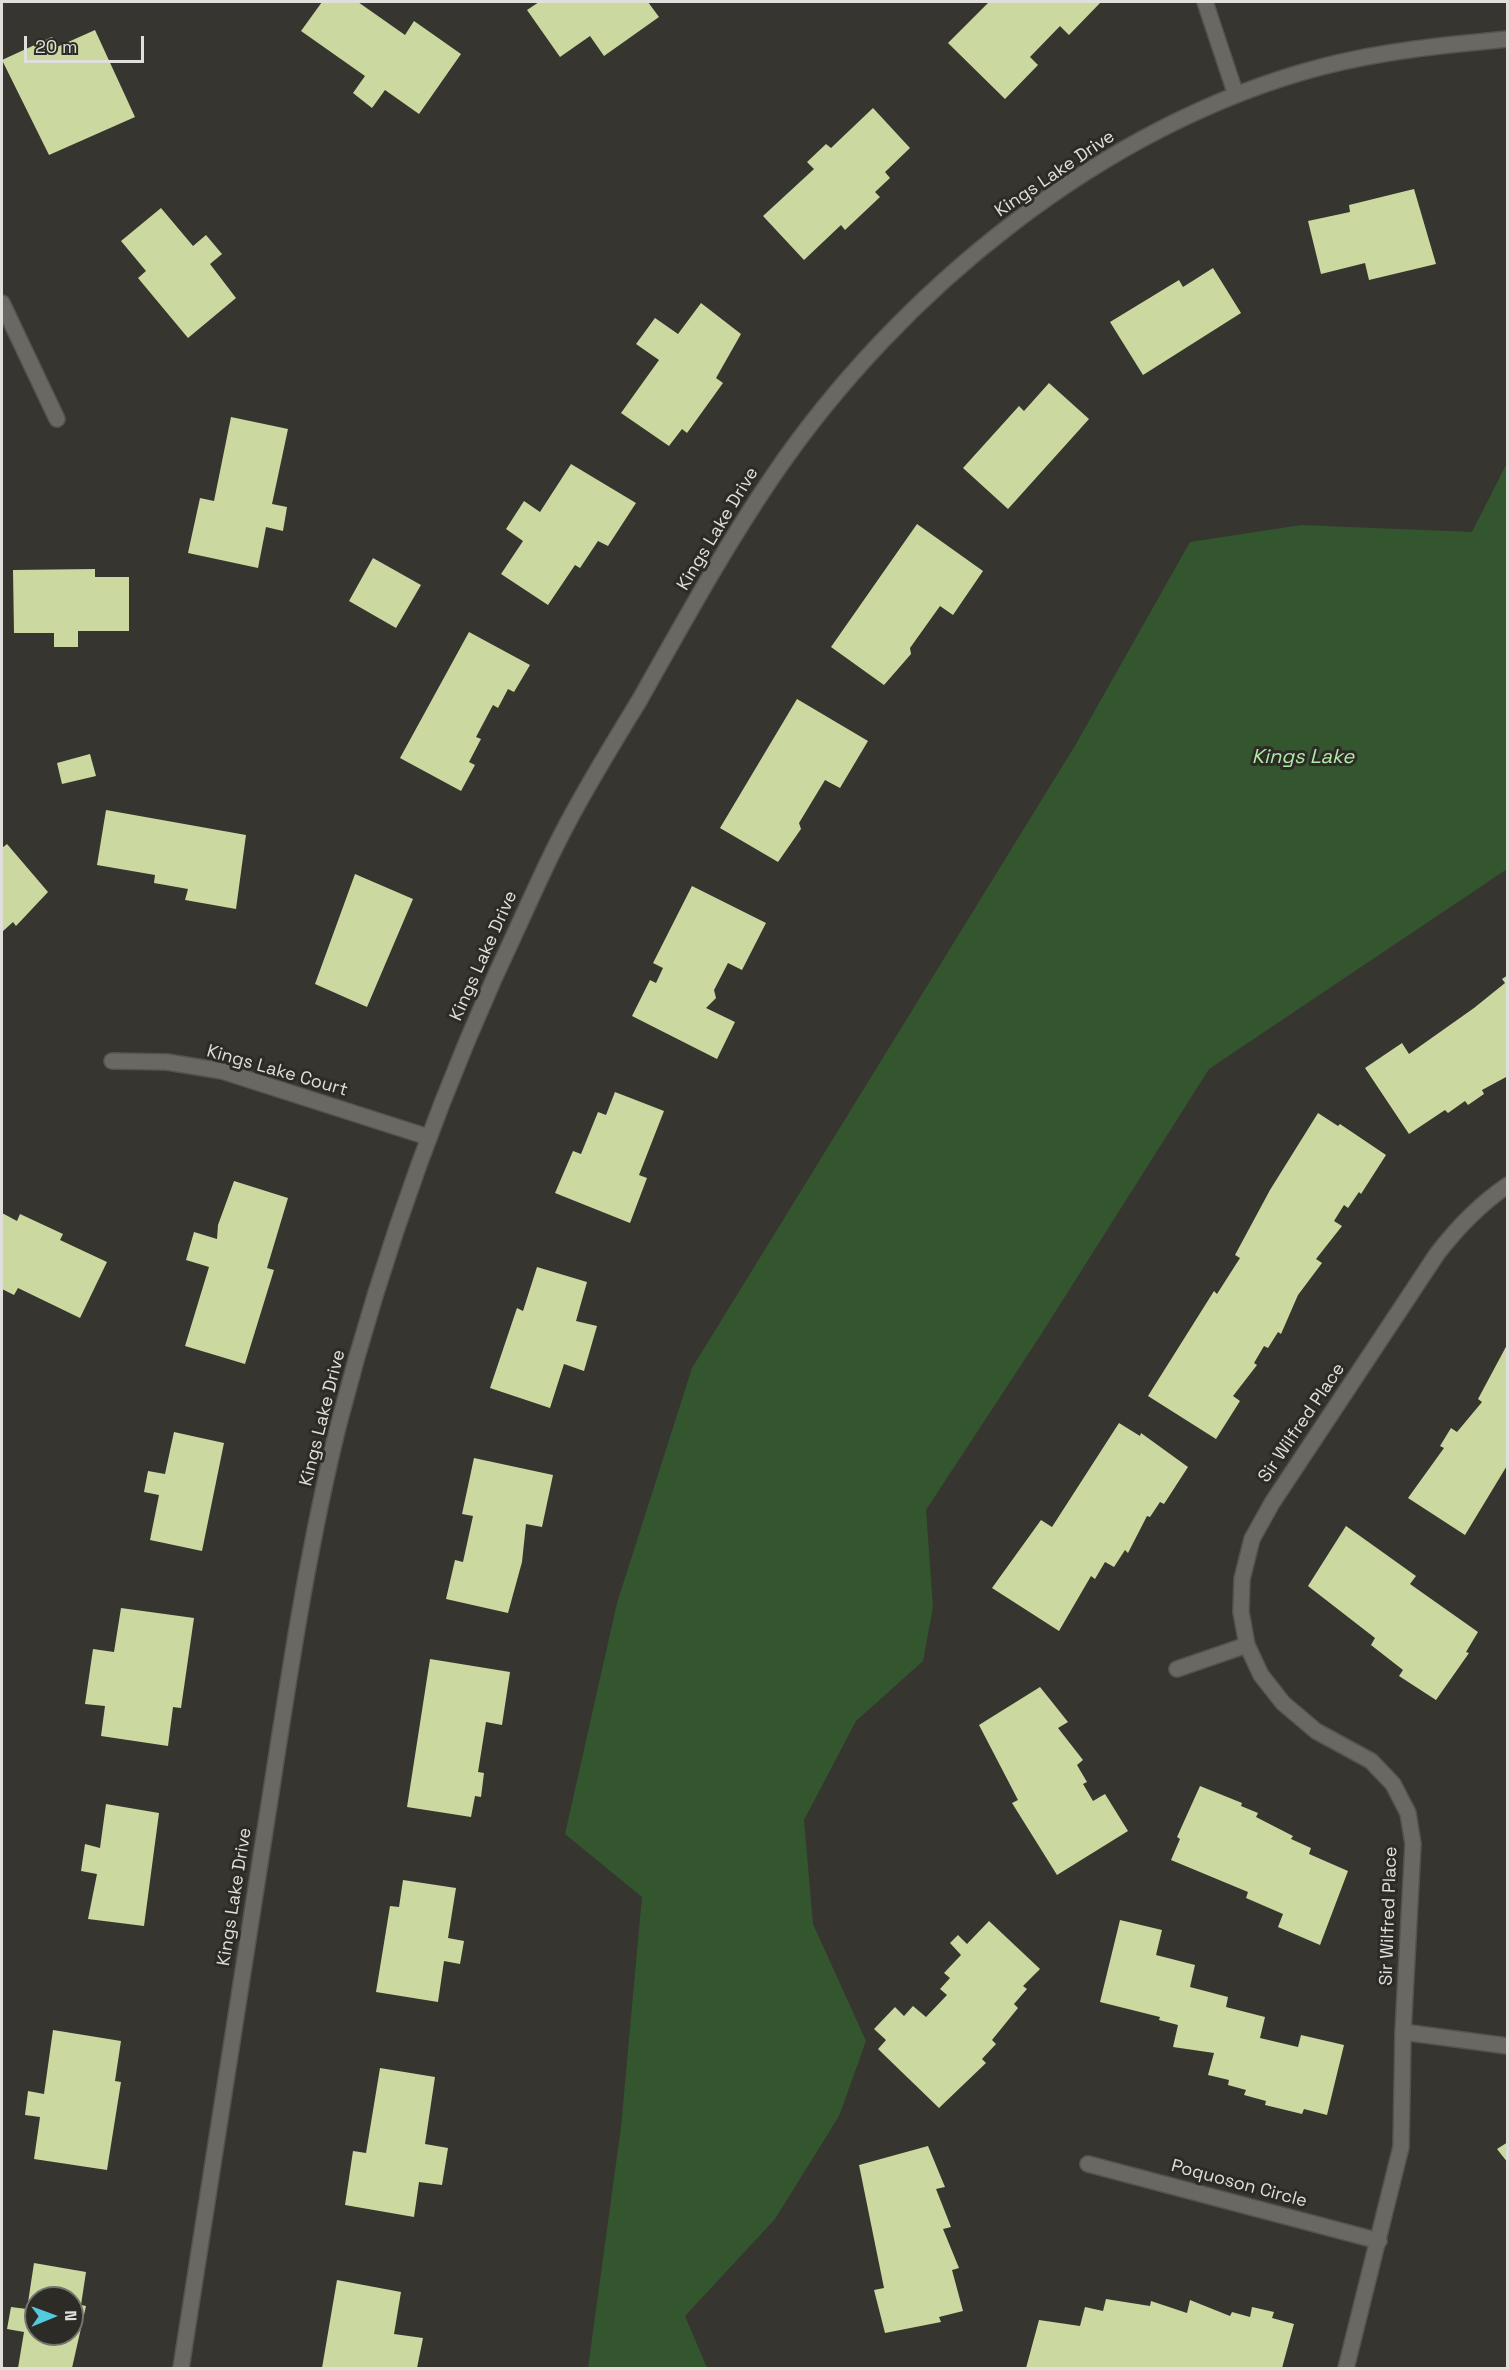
<!DOCTYPE html>
<html>
<head>
<meta charset="utf-8">
<style>
	body { margin:0 }
	#map { position:relative; width:1509px; height:2370px; overflow:hidden; background:#37352f; font-family:"Space Grotesk",sans-serif }
	canvas { display:block }
	.frame { position:absolute; inset:0; border:3px solid #e0dfdb; pointer-events:none }
	.north { position:absolute; left:24px; top:2286px; width:60px; height:60px; box-sizing:border-box; background:#2d2b25; border:2px solid #75736e; border-radius:50%; rotate:89deg; font-size:16px; font-weight:700; line-height:24px; text-align:center; color:#e0dfdb }
	.north::after { content:''; display:block; margin:auto; width:21px; height:27px; background:#54cadd; clip-path:polygon(50% 0,100% 100%,50% 72%,0 100%) }
	.scale { position:absolute; left:24px; top:36px; width:120px; height:27px; box-sizing:border-box; border:3px solid #e0dfdb; border-top:0; padding-left:8px; font-size:18px; line-height:21px; white-space:nowrap; color:#e0dfdb; -webkit-text-stroke:4px #2d2b25; paint-order:stroke }
</style>
</head>
<body>
<div id="map">
<canvas width="1509" height="2370"></canvas>
<div class="frame"></div>
<div class="north">N</div>
<div class="scale">20 m</div>
</div>
<script>
const ctx = document.querySelector('canvas').getContext('2d');
ctx.lineJoin = 'round';
function fillPath(path, color) { ctx.fillStyle = color; ctx.fill(path, 'evenodd'); }
function strokePath(path, color, width, dash) { ctx.strokeStyle = color; ctx.lineWidth = width; ctx.lineCap = dash ? 'butt' : 'round'; ctx.setLineDash(dash || []); ctx.stroke(path); }
function write(font, color, halo, rows, align = 'center') {
  ctx.font = font + ' "Space Grotesk",sans-serif'; ctx.lineWidth = 6; ctx.setLineDash([]); ctx.textBaseline = 'middle'; ctx.strokeStyle = halo; ctx.fillStyle = color; for (const [text, x, y, turn = 0] of rows) {
    ctx.save(); ctx.translate(x, y); ctx.rotate((+turn || 0) * Math.PI / 180); ctx.textAlign = isNaN(turn) ? turn : align; if (halo) ctx.strokeText(text, 0, 0); ctx.fillText(text, 0, 0); ctx.restore();
  }
}
const water = new Path2D(`
	M1507,463v406l-298,200 -169,267 -114,174 7,97 -10,54 -67,60 -52,99 9,104 53,117 -27,75 -64,103 -90,97 22,52h-119l33,-241 21,-230 -77,-63 52,-231 75,-235 384,-624 114,-202 111,-17 171,7z`);
const building = new Path2D(`
	M322,2h36l47,33 9,-14 47,33 -42,60 -34,-24 -13,18 -19,-15 12,-17 -64,-45z
	M539,2h109l11,15 -55,39 -14,-20 -30,21 -33,-47z
	M989,2h112l-32,33 -9,-9 -30,31 8,8 -33,34 -57,-56z
	M95,30l40,87 -86,38 -47,-95 50,-23 5,10z
	M873,108l37,40 -25,24 5,6 -15,14 5,5 -35,33 -4,-5 -37,35 -41,-44 51,-47 -7,-7 19,-18 5,4z
	M1414,189l22,75 -67,16 -4,-17 -44,11 -13,-53 42,-9 -1,-7z
	M161,208l32,38 13,-11 16,19 -12,10 26,34 -48,40 -50,-60 8,-7 -25,-30z
	M1213,268l28,45 -98,62 -33,-53 69,-42 4,7z
	M701,303l40,31 -25,44 7,5 -36,50 -5,-4 -13,17 -48,-33 38,-53 -23,-16 19,-26 23,16z
	M1049,383l40,36 -81,90 -45,-41 56,-62 5,5z
	M231,417l57,12 -16,75 15,3 -4,24 -17,-4 -8,41 -70,-15 12,-55 14,3z
	M571,464l65,39 -28,43 -10,-5 -18,27 -5,-3 -27,40 -47,-31 22,-33 -17,-12 18,-28 16,11z
	M917,524l66,47 -30,44 -13,-9 -30,42 1,6 -27,31 -53,-38z
	M373,558l48,27 -25,43 -47,-27z
	M95,569v8h34v54h-51v16h-24v-14h-40l-1,-63z
	M469,632l61,33 -16,27 -6,-3 -10,19 -5,-3 -17,32 5,2 -12,23 6,3 -14,26 -61,-33z
	M797,699l71,42 -28,47 -15,-8 -26,43 2,6 -23,33 -58,-34z
	M90,754l6,22 -34,8 -5,-21z
	M106,810l140,25 -10,74 -51,-9 3,-11 -34,-6 1,-8 -58,-10z
	M7,844l41,48 -32,34 -3,-4 -11,10v-84z
	M355,874l58,25 -46,108 -52,-23z
	M692,886l74,37 -24,47 -14,-7 -14,27 2,8 -10,10 29,14 -18,37 -85,-43 18,-36 6,3 7,-15 -10,-5z
	M1508,975v101l-26,14 2,4 -16,11 -3,-4 -17,12 -3,-3 -36,24 -44,-66 37,-25 7,11 65,-46 31,-25 -3,-4z
	M615,1092l49,19 -25,64 8,3 -17,45 -75,-30 18,-42 8,3 17,-42 8,3z
	M1318,1113l20,13 2,-2 46,31 -25,39 -2,-2 -11,16 -4,-3 -10,16 8,5 -26,33 6,4 -24,32 -17,39 -3,-2 -10,16 -4,-2 -10,17 3,2 -24,31 7,5 -24,38 -68,-43 66,-105 3,3 23,-36 -5,-3 35,-65z
	M234,1181l54,17 -21,70 7,2 -29,94 -60,-18 24,-79 -23,-7 8,-28 23,7 1,-14z
	M2,1213l15,8 3,-7 43,20 -3,6 47,22 -27,56 -62,-30 -4,7 -12,-6z
	M537,1267l50,15 -11,39 21,5 -13,45 -20,-7 -14,44 -60,-20 27,-80 6,3z
	M1508,1343v121l-43,71 -57,-37 36,-50 -4,-2 11,-18 6,4 25,-30 -4,-3z
	M1119,1423l21,13 1,-3 47,34 -24,37 -4,-2 -10,15 -3,-1 -19,37 -3,-3 -11,17 -9,-5 -10,17 -4,-3 -32,55 -67,-43 49,-68 11,7z
	M174,1432l50,11 -22,108 -52,-11 9,-45 -15,-3 4,-21 17,3z
	M474,1458l79,17 -11,52 -16,-3 -4,38 -14,51 -62,-14 9,-39 8,2 10,-46 -11,-2z
	M1346,1526l70,50 -6,8 68,48 -12,20 3,1 -33,47 -37,-24 4,-6 -32,-25 4,-7 -67,-52z
	M121,1608l73,10 -13,90 -8,-1 -5,39 -67,-10 4,-30 -20,-2 8,-55 21,3z
	M430,1659l80,13 -8,53 -16,-3 -8,50 6,1 -3,24 -6,-1 -4,21 -64,-10z
	M1040,1687l28,35 -10,6 25,32 -6,5 10,17 -4,2 10,17 12,-7 23,37 -71,44 -45,-72 6,-3 -39,-75z
	M1200,1786l42,17 -1,3 17,7 -2,4 37,19 -2,3 20,9 -2,6 39,17 -28,74 -42,-18 5,-13 -37,-16 2,-6 -77,-32 9,-21 -3,-2z
	M106,1804l53,9 -15,113 -56,-7 9,-45 -16,-3 4,-27 15,4z
	M403,1880l53,8 -8,50 16,3 -4,23 -16,-3 -6,41 -62,-10 14,-86 9,1z
	M1120,1920l42,10 -6,25 39,10 -5,22 38,10 -2,10 39,10 -5,21 38,9 3,-12 43,10 -17,70 -23,-6 -2,5 -37,-9 1,-4 -22,-6 2,-5 -18,-5 1,-5 -21,-5 6,-22 -41,-6 5,-22 -19,-5 1,-3 -60,-15z
	M989,1921l51,48 -17,17 4,3 -13,15 4,4 -26,32 4,4 -14,15 4,4 -47,45 -61,-59 8,-9 -12,-11 21,-22 9,9 9,-10 13,11 21,-22 -7,-6 10,-11 -6,-5 17,-18 -11,-12 8,-8 9,9z
	M53,2030l68,11 -6,40 6,1 -14,88 -73,-11 6,-42 -15,-2 3,-24 16,3z
	M380,2068l55,9 -10,67 23,4 -6,37 -23,-3 -5,35 -69,-12 8,-54 13,2z
	M1508,2142v21l-11,-14z
	M928,2146l17,41 -9,2 15,38 -8,2 16,39 -7,2 11,41 -24,6 2,5 -56,11 -11,-43 10,-2 -25,-123z
	M34,2263l52,9 -5,33 5,1 -14,62h-54l6,-36 -17,-3 4,-22 16,2zM36,2298h36v36h-36z
	M337,2280l64,12 -7,42 29,4 -6,30h-95z
	M1106,2299l44,7 1,-5 36,12 3,-13 40,16 2,-4 18,5 2,-10 22,5 -2,6 22,6 -12,44h-256l13,-48 41,6 5,-19 18,4z`);
const minor = new Path2D(`
	M1205,2l31,93
	M2,303l55,116
	M112,1061l55,1 55,9 206,66
	M1177,1669l70,-24
	M1403,2032l105,14
	M1088,2164l291,77
	M181,2368c28,-177 56,-354 83,-531 22,-139 41,-278 75,-414 45,-174 106,-343 183,-505 14,-31 28,-62 44,-92 22,-42 48,-84 73,-125 43,-76 85,-153 134,-225 125,-184 330,-352 548,-409 61,-16 124,-22 187,-28
	M1346,2368l55,-221 2,-115 10,-188 -5,-31 -15,-29 -22,-23 -55,-30 -33,-28 -22,-28 -14,-30 -6,-33 1,-33 10,-40 20,-36 165,-249c20,-26 43,-50 71,-69`);
const streetNames = [
	["Kings Lake Drive",1055,174,-34],
	["Kings Lake Drive",718,529,-59],
	["Kings Lake Drive",484,956,-66],
	["Kings Lake Court",277,1071,16],
	["Kings Lake Drive",323,1418,-76],
	["Sir Wilfred Place",1302,1423,-56],
	["Kings Lake Drive",235,1897,-81],
	["Sir Wilfred Place",1389,1916,-88],
	["Poquoson Circle",1239,2184,15]
];
const waterNames = [
	["Kings Lake",1303,758]
];
fillPath(water, '#33562e');
fillPath(building, '#cbd9a0');
strokePath(minor, '#54534e', 18);
strokePath(minor, '#6a6862', 15);
write('18px', '#e0dfdb', '#2d2b25', streetNames);
write('italic 20px', '#b1eaa9', '#2d2b25', waterNames);
</script>
</body>
</html>
